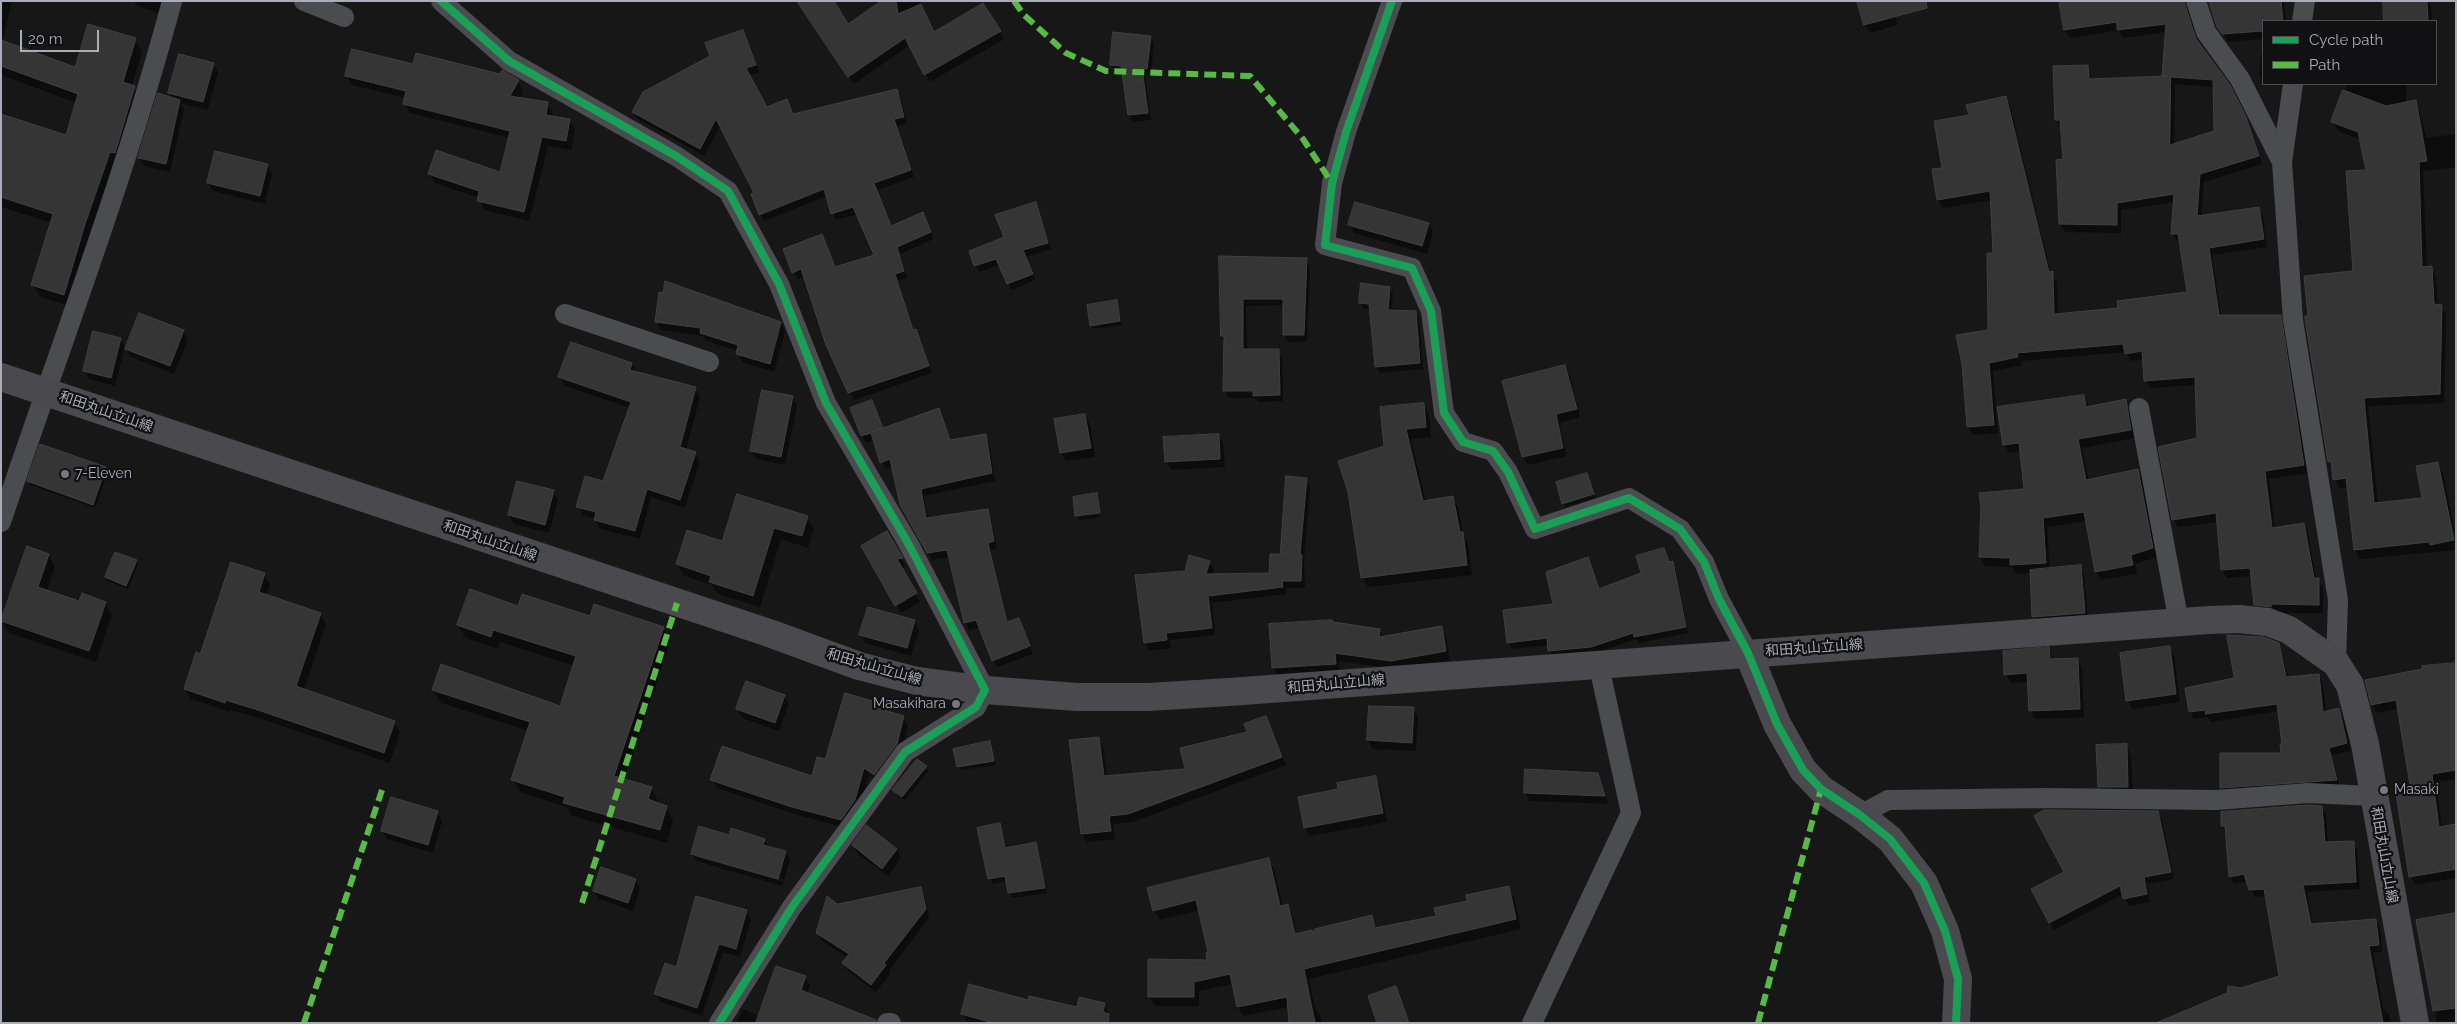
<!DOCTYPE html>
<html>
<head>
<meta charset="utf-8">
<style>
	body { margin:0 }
	#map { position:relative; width:2457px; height:1024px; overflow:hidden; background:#171717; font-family:Raleway,sans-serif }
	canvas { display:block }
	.frame { position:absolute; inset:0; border:2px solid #a8adb8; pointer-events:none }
	.legend { position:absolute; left:2262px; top:20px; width:175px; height:65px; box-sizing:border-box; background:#111113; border:1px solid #4d4f55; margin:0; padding:6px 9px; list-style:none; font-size:15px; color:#a8adb8 }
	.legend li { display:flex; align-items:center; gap:10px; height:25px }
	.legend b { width:25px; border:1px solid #4d4f55 }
	.scale { position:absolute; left:20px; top:30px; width:79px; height:22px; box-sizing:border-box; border:2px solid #a8adb8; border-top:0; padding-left:6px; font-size:15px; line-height:18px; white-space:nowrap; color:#a8adb8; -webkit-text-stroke:4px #111113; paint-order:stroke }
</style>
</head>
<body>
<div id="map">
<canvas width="2457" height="1024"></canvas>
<div class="frame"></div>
<ul class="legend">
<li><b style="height:6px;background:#1a9f57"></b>Cycle path</li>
<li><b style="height:6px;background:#58b947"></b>Path</li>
</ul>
<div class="scale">20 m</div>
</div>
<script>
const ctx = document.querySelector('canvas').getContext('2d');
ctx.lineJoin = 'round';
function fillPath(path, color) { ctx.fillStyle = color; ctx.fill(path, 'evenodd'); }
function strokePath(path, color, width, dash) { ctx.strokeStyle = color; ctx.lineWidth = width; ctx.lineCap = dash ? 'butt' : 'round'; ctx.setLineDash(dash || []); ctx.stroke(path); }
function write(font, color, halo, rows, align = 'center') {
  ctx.font = font + ' Raleway,"Noto Sans JP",sans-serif'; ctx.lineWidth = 4.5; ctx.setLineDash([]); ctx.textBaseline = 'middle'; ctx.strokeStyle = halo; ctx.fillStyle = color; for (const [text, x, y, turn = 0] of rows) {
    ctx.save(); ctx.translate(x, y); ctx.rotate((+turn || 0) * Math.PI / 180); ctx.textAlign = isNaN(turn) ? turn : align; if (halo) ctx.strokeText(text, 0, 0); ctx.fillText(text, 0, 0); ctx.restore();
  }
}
const shadow = new Path2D(`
	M1,1h11l-10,41 74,27 59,-29 7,12 -10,34 10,13 -72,207 -30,-9 -7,-12 19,-62 -51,-16v-92l65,21 11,-33 -76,-28z
	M134,1h-1h36l-6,14 -27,-10z
	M798,1l50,25 30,-21 -1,-4h43l15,32 48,-29 21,35 -74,43 -20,-37 -56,39z
	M1890,1l8,24 -28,8 -5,-8z
	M2060,1h134l-6,6 10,36 36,52 16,32 12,37 -58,18 -3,35 57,-9 5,8 4,31 -55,8 9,61h59l5,8 23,149 -39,6 6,50 29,-5 4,8 8,47 7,8v26h-63l-5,-9 -3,-28 -25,2 -5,-8 -4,-48 -40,5 -5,-8 25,-80 -2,-54 -46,3 -4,-8 -2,-21 -13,2 -5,-9 -105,9 1,4 -29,6 5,62 -25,2 -5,-8 -5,-63 26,-33 5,-77 -2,-54 -49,8 -5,-8 5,-31 27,-53 36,-19 4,8 41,168 6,8 1,34 61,-6 69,-16 -8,-51 -3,-1 -5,-8 3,-31 -54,8v23l-56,-1 -5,-8 -2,-63h7l-4,-33 -5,-8 -2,-52 33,-1 5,13 72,-2 3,-46 -44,6 -4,-8 -49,8 -5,-8zM2175,84l39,3 1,45 -41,13z
	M2209,1h75l2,20h-23v62l-4,-8 4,-36 -35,3 -10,-16z
	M2384,1h44l3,6 1,14h-47z
	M742,31l17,41 -10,4 18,33 26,6 103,-24 5,7 6,26 -10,2 17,51 -37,13 14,37 35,-6 8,18 -34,15 7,24 -9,3 16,50 5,7 13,35 -78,27 -26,-56 -23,-68 -8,3 -12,-30 50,19 40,-12 -17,-42 -22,6 -9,-24 -63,25 -4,-7 -4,-21 -35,-68 -17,31 -66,-37 -5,-7 79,-55z
	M1150,37l4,7 -3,31h-6l6,45 -18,2 -4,-7 -5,-43h-9l-4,-8z
	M213,64l5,8 -10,38 -28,-7 4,6 -14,63 -26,-6 -5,-8 34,-59 -3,-6z
	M414,66l104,15 5,10 -4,8 28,5 6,9 -1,4 17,3 6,9 -4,21 -23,-4 -19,75 -45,-11 -5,-12 -44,-15 -6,-9 72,-1 9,-35 -100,-25 -6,-10 2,-5 -54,-13 -5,-9z
	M2267,84h16l-1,2z
	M2347,84h60l-1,19 9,-1 5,9 6,27 30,-4v33l-33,4 4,97h4l5,9 2,29h3l5,9 -2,88 -76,3 10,98 45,-5 15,-35 5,9 13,65v12l-96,9 -5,-9 -6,-63 -10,1 -10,-27 -20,-144 45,-45 14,-101 -7,-31 -23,-9 -5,-9z
	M267,165l5,9 -7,30 -52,-13 -5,-8z
	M1035,204l16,45 -25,8 9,23 -23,10 -13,-25 -20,7 -4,-7 31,-28z
	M1428,224l5,8 -6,22 -73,-21 -4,-8z
	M1220,257l86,2 4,8 -3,74 -19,1 -4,-7v-30l-38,1 1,44h31l4,7 1,44 -25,1 -2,-4h-27l-4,-7v-50l-3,-5z
	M1390,288l3,6 -2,18h24l4,6 4,51 -44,4 -3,-6 -5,-57 -7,-1 -4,-6z
	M1116,302l6,23 -29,4 -2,-4z
	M656,321l125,2 4,9 -11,40 -32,-10 -4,-11 -32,-10 -3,-5 -42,-6z
	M183,331l5,9 -14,34 -43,-17 -5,-8z
	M120,339l5,8 -10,39 -26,-7 -5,-8z
	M632,364l5,9 58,15 5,9 -14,53 9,3 5,8 -15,47 -34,-11 -11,42 -40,-10 -5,-10 -12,-4 -5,-8 26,-25 26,-74 -65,-22 -5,-9z
	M1565,367l5,8 10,42 -21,6 8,33 -39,9 -5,-8z
	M2084,396l5,12 36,-7 5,8 5,29 -53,10 7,33 49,-10 5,9 14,77 -22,7 2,10 -36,6 -5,-8 -9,-51 -40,6 3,42 30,-2 4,7 4,45 -51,4 -4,-6 -2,-44 -15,1 -4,-7 -27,-1 -5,-9 46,-67 -4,-39 -13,2 -5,-9z
	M792,397l5,9 -12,59 -29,-6 -5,-8z
	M871,401l13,28 54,-19 13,31 34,-5 4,7 6,38 -71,15 4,23 59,-8 4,7 6,31 -6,1 17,73 14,4 11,27 -36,13 -17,-40 -11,3 -4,-8 -15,-65 -18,3 -31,-55 -8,-38 -8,2 -11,-29 -7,3 -5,-7 -11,-27z
	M1423,404l6,10 2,23 -20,2 15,63 26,-5 6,10 5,28 5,8 4,32 -104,12 -6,-10 -12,-86 35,-45z
	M1085,415l5,9 5,33 -29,4 -5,-8 -5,-33z
	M1218,435l5,8 2,24 -54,3 -5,-8z
	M106,468l2,4 -13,36 -64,-23 -2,-4z
	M1587,475l8,23 -29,9 -3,-4z
	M1306,479l4,8 -6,73 1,28h-19v6l-74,9 3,32 -45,5 1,8 -21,3 -5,-8 -8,-67 49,-4 23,-10 5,8 -2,5 59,-1 10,-19z
	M553,491l5,9 -9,33 -35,-9 -5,-9z
	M1096,494l5,23 -22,3 -5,-22z
	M807,517l7,12 -6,19 -27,-9 -21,68 -43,-13 -5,-9 -28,-9 -7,-12 46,-21z
	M887,533l19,34 -5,1 19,34 -19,11 -38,-66z
	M1664,549l6,14h2l4,6 12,64 -49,10 -3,-4 -41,14 -42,4 -4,-12 -37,4 -4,-6 46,-38 34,-46 12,31 42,-16z
	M48,555l7,11 -8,25 33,11 25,1 7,12 -16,47 -87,-29 -7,-12z
	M136,561l2,4 -10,24 -20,-8 -2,-4z
	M264,574l6,11 -4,11 54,18 6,10 -22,66 90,32 6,10 -10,31 -128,-44 -31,-9 -1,2 -39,-13 -6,-10z
	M519,607l144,21 8,13 -47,139 27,8 7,13 -1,3 9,3 7,13 -6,23 -95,-27 -5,-9 -47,-15 -7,-12 16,-49 -88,-28 -8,-13 128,17 14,-41 -75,-24 -2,7 -32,-11 -8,-13z
	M914,621l5,9 -8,26 -46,-13 -5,-8z
	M1333,623l47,7 4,8 57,-11 5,9 4,24 -55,9 -56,-8 1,11 -62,5 -5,-9 -3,-43z
	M2278,644l4,8 6,26 31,-3 4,8 3,29 13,-2 4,7 8,34 -19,4 8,32 -114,8 -4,-8 61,-33 -4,-43 -68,11 -3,-5 -14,2 -4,-7 46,-33z
	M2169,648l5,8 6,46 -48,7 -4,-9z
	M2049,649l5,12 23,-2 5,9 2,49 -49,2 -5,-8 -1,-29 -18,1 -5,-8z
	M2456,664v115l-20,3 6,46 14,-3v53l-41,7 -4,-8 -15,-89 16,-2 -13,-77 -22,4 -5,-8 -6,-24z
	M784,696l5,8 -10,27 -37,-13 -5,-9z
	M878,704l4,7 21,6 5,9 -7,27 -22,30 -10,-8 -10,34 -13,19 -48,-13 -81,-27 -5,-9 100,-1 14,-17z
	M1413,708l5,9 -2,34 -43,-2 -5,-9z
	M1266,717l20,48 -153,57 -20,2 2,15 -28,3 -5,-8 16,-96 5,8 4,31 80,-6 62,-38z
	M989,743l7,22 -35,5 -3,-4z
	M2126,745l5,9 2,41h-29l-5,-9z
	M926,767l2,4 -23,29 -9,-6 -2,-4z
	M1597,774l11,30 -78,-3 -5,-8z
	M1375,777l5,9 7,36 -77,14 -5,-8 -6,-30 41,-8z
	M2321,807l5,7 2,29 25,-1 4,7 3,40 -53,3 6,33 63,-5 4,7 2,25 -9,1 10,55 6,7 2,8h-194l44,-34 40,-12 -14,-81 -12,1 -8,-16 -13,3 -4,-7 -3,-43 -5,-8z
	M437,812l5,9 -9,32 -46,-14 -5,-8z
	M2157,812l5,8 12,59 -27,5 3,18 -21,4 -6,-12 -69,36 -21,-40 33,-17z
	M999,825l7,24 29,-6 12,50 -35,5 -5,-17 -15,3 -13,-55z
	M867,827l30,23 4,8 -13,18 -30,-22 -5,-8z
	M730,836l34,4 5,8 17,4 4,8 -6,20 -88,-26v3l88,25 -2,4 -85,-25 -5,-7z
	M1268,860l6,9 9,38 4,-1 6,10 4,19 18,2 56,-20 6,12 60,-12 71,-30 6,10 7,32 -212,50 6,28 6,10 1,6h-31l-2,-16 -46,9 -5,-9 -5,-23 -34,7v15h-44l-6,-9 60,-36v-8l-9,-43 -40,10 -6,-9 -5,-22z
	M636,880l4,8 -7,23 -34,-12 -5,-8z
	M921,889l4,8 4,21 -40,53 1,3 -14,18 -28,-21 -4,-8 4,-5 -26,-17 -4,-8 19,-28z
	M746,911l5,9 -11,37 -17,-5 -21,64 -41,-14 -5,-8 21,-26z
	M2456,915v108h-19l-10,-59z
	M805,977l5,8 -3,8 57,30h-128l7,-14 16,7z
	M1396,987l14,36h-32z
	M1029,1001l48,7 27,-4 5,9 -2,10h-139l-5,-9z`);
const building = new Path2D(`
	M797,1h37l14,23 33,-23h15l2,13 23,-10 13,28 49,-29 18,28 -77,44 -19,-37 -57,39z
	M1857,1h69l1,7 -63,17z
	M2059,1h125l12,38 34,46 16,32 13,39 -59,18 -3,42 62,-9 5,32 -55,9 10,67h62l23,150 -39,6 7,57 32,-5 10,55h5v27l-48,-1v3l-17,-2 -4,-37 -29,2 -5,-57 -44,7 -14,-73 39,-9 -2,-61 -51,4 -2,-30 -17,3 -2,-10 -106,9 1,4 -29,6 5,62 -27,2 -5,-63 -6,-29 32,-5 -1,-77h6l-3,-62 -53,9 -5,-31 10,-1 -8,-47 35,-6 -3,-10 40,-9 43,176 4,-1 1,43 64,-6 -1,-7 70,-9 -9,-58h-7l3,-40 -57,9v22l-58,-1 -3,-64 7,-1 -3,-39h-5l-2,-54 35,-1 1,14 78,-3h-5l4,-52 -49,6v-8l-53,8zM2171,77l42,3 1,51 -44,14z
	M2209,1h72l2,20h-20v10l-41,3 -5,-7z
	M2383,1h44l1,20h-44z
	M88,24l48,14 -13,44 12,4 -20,67 -5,-1 -25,72 -21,71 -33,-10 22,-71 -52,-17v-83l65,21 12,-41 -77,-28v-26l74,27z
	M743,30l13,35 -10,3 21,39 20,-8 6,15 104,-25 7,28 -10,2 17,51 -37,13 17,43 32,-14 8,20 -34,15 7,24 -9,3 18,56 3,-1 13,37 -81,27 -22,-48 -25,-76 -9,4 -9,-24 39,-15 13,33 39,-12 -21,-48 -22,7 -7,-25 -65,26 -8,-21 3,-1 -38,-74 -16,30 -68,-37 11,-20 67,-36 -5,-13z
	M1113,32l38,4 -4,33 -5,-1 6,45 -20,2 -7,-49 -11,-1z
	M352,49l61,15 3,-11 84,21 2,-4 17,10 -9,16 38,6 -2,13 24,4 -4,22 -24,-4 -18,75 -47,-11 2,-10 -51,-17 8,-24 64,22 10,-41 -107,-27 3,-13 -61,-15z
	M179,54l35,9 -11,39 -35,-9z
	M2343,90l43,16 30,-6 11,61 -8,1 3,105 10,-1 2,38 8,1 -2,89 -76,4 10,105 48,-5 -6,-32 22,-4 16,78 -24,5 -1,-3 -75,8 -8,-72 -13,2 -2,-19 -3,1 -23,-143v-3h3l-4,-40 49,-5 -7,-100 20,-1 -8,-38 -27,-10z
	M158,93l22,7 -14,64 -28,-6z
	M215,151l53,13 -8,32 -53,-13z
	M1036,202l12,41 -25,7 10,24 -26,10 -11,-25 -22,7 -5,-15 35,-14 -9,-22z
	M1355,202l74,21 -7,23 -74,-21z
	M1219,256l88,2 -3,77h-21v-36h-40v50h36l1,46 -27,1v-5h-30l1,-55h-3z
	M665,281l116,41 -11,42 -34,-10 2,-9 -38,-12 1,-5 -46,-6 4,-30 4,1z
	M1361,283l29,4 -2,23 28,1 4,52 -45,4 -6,-63 -10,-1z
	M1117,300l3,21 -30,5 -3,-21z
	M139,313l45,17 -14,36 -45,-17z
	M93,331l28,7 -10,40 -28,-7z
	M571,342l61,21 -2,7 66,17 -16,60 16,5 -16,48 -33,-11 -12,42 -41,-11 2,-8 -20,-5 9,-31 18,5 28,-79 -73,-25z
	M1565,365l12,44 -21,5 7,34 -41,9 -20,-76z
	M762,390l31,6 -12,61 -31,-6z
	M2084,395l2,12 40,-8 5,31 -53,9 8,41 52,-11 15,79 -22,7 2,10 -38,7 -11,-60 -41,6 3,45 -36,2v-7l-31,-1 2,-49 -2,-15 45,-4 -5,-46 -16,2 -6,-38z
	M872,400l11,28 -11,4 67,-24 11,32 36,-6 6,39 -71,16 5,29 62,-9 6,32 -6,2 19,79 12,-4 11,28 -38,15 -16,-41 -12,3 -17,-73 -20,3 -27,-48 -10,-46 -10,4 -9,-30 -10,3 -11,-28z
	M1424,403l2,24 -20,2 17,72 30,-5 7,36h3l4,33 -106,13 -13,-86 -10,-31 46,-15 -4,-39z
	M1085,414l6,34 -31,5 -6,-34z
	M1219,434l1,25 -55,3 -2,-25z
	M40,444l66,23 -13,38 -66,-24z
	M1587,473l7,21 -32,10 -6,-22z
	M1286,476l21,2 -7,76 2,1 -1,26h-19l1,6 -75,9 4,32 -46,5 1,7 -23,3 -9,-68 50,-4 4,-16 21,6 -4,13 63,-1 1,-19h10z
	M517,481l37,9 -9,35 -37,-10z
	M1097,493l3,20 -25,3 -2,-19z
	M737,494l71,22 -6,20 -28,-8 -21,68 -44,-14 2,-6 -35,-12 11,-34 35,11z
	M887,531l16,27 -6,1 20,34 -22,13 -34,-60z
	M27,546l22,8 -11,33 41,14 3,-8 24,9 -17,49 -88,-30z
	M1664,548l5,14 4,-1 13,66 -52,10 -1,-4 -42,14 -43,4 -1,-13 -40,5 -4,-33 50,-6 -7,-32 42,-15 11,32 42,-16 -5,-17z
	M115,552l22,8 -11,26 -21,-9z
	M231,562l34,11 -6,19 62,21 -25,73 99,35 -11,32 -129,-44 -30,-9v3l-41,-14 12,-37 4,2z
	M2081,565l4,48 -53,4 -2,-47z
	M470,589l48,17 4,-12 68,22 4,-12 70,23 -50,149 38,11 -4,12 19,7 -7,24 -97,-27 2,-6 -54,-17 19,-58 -98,-32 9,-26 119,42 16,-50 -83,-26 -2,7 -34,-12z
	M868,607l47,13 -8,28 -48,-13z
	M1332,620l1,2 47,7 -1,8 63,-11 4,25 -55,10 -56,-8 1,11 -64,4 -3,-44z
	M2227,635l37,2 15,6 7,34 33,-3 4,38 16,-4 8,35 -18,5 8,32 -117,8v-35h61l-1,-9h2l-5,-40 -72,10 1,-4 -17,2 -4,-24 49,-10z
	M2170,646l6,48 -50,7 -6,-48z
	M2049,647l1,12 28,-1 2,51 -51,2 -2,-38 -23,2 -1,-24z
	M2456,663v107l-24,4 7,53 17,-3v45l-47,8 -14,-90 15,-2 -14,-85 -25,5 -6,-25 57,-11v-3z
	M746,681l39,14 -10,28 -39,-14z
	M845,693l34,10 -2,5 27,8 -7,28 -23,31 -10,-7 -9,32 -14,20 -49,-13 -82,-27 12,-34 90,30 5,-19 8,2z
	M1369,706l45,1 -2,36 -45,-3z
	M1266,716l16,41 -154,57 -19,2 2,15 -30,3 -12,-94 30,-3 5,39 81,-7 -5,-21 67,-16 -3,-8z
	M990,741l4,20 -37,6 -4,-18z
	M2127,744l1,43h-30l-2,-42z
	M917,759l10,7 -25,31 -10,-7z
	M1525,769l73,4 7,23 -81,-3z
	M1376,776l7,37 -79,15 -6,-31 40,-8 -1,-6z
	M391,797l47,14 -10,34 -47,-14z
	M2308,805l14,1 3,36 29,-1 2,41 -53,3 8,39 65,-5 3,26 -10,1 14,77h-227l71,-30 1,-7 13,2 38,-12 -15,-87 -15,1 -5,-16 -15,3 -4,-51h-4v-14z
	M2044,810l114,1 13,61 -27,5 3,17 -24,5 -3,-13 -71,37 -18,-34 33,-17 -30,-56z
	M1000,823l5,25 31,-6 9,46 -37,5 -3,-17 -17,3 -11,-51z
	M866,825l31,24 -15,20 -30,-24z
	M699,826l30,9 2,-7 34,11 -2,6 23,6 -8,28 -87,-25z
	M1269,858l11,48 8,-2 7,30 17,-4 2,4 1,-5 57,-14 3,13 61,-12 -2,-8 33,-7 -1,-6 43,-9 7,33 -212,50 11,54h-26l-2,-26 -50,10 -7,-33 -36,8v15h-46v-38l59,1 -1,-7 2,-1 -12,-52 -43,11 -6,-23z
	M601,867l35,12 -8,24 -35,-12z
	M921,887l5,22 -42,54 2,2 -15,20 -29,-22 7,-9 -33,-21 11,-37 10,8z
	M696,896l51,14 -11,39 -17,-5 -22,64 -43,-14 11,-31 11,4z
	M2456,913v95l-23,3 -17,-91z
	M776,966l30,10 -5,14 75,30 -1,3h-119z
	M969,984l59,16 1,-4 48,11 2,-10 26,6 -2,9 6,2 -1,9h-115l-32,-9z
	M1396,986l13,37h-32l-9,-27z`);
const street = new Path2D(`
	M304,1l40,16
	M441,1l68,60 167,95 52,35 51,93 47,119 82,140 77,147 -9,17 -71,45 -113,155 -73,116
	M1392,1l-46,131 -14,51 -7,62 87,23 19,43 13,102 19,29 30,9 15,21 27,57 94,-31 51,31 24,33 15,37 29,54
	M2196,1l10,31 34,47 42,83
	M2302,21l3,-20
	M2293,84l-11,78 11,158 45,280 -2,63
	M565,314l144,48
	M2139,408l40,215
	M1,522c58,-173 124,-344 171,-521
	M1860,815l28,-15 157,-2 171,2 92,-7 65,3
	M887,1023h4
	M1532,1023l99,-210 -32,-147`);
const secondary = new Path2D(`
	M1,377l771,257 87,32 58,15 68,9 92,7h71l81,-5 980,-72 30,-1 29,3 21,8 47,33 14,22 15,59 50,279
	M1748,653l29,71 26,46 18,19 39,26 30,24 34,44 21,48 13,48 -2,44`);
const quiet = new Path2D(`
	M1014,1l10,14 42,38 40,18 144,5 53,63 29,44
	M582,903l95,-300
	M1,1023h1
	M304,1023l78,-233
	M1758,1023l63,-234`);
const cycleway = new Path2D(`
	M441,1l68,60 167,95 52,35 51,93 47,119 82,140 77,147 -9,17 -71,45 -113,155 -73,116
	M1392,1l-46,131 -14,51 -7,62 87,23 19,43 13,102 19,29 30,9 15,21 27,57 94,-31 51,31 24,33 15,37 29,54 29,71 26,46 18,19 39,26 30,24 34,44 21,48 13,48 -2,44`);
const markers = [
	[65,474,5,"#757880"],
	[956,704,5,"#757880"],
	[2384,790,5,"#757880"]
];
const streetNames = [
	["和田丸山立山線",106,412,19],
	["和田丸山立山線",490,541,19],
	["和田丸山立山線",1814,648,-4],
	["和田丸山立山線",874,667,16],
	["和田丸山立山線",1336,684,-5],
	["和田丸山立山線",2384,855,80]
];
const poiNames = [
	["7-Eleven",75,474],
	["Masakihara",946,704,"right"],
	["Masaki",2394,790]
];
fillPath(shadow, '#0007');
fillPath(building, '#353536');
strokePath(building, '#3f4043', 1);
strokePath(street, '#4b4c50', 20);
strokePath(secondary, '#4a4a4e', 28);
strokePath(quiet, '#58b947', 6, [12, 6]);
strokePath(cycleway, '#1a9f57', 8);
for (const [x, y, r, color] of markers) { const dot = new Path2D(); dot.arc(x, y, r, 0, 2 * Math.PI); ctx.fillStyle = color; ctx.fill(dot); strokePath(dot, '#111113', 2); }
write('14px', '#a8adb8', '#111113', streetNames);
write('14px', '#a8adb8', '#111113', poiNames, 'left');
</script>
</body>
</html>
